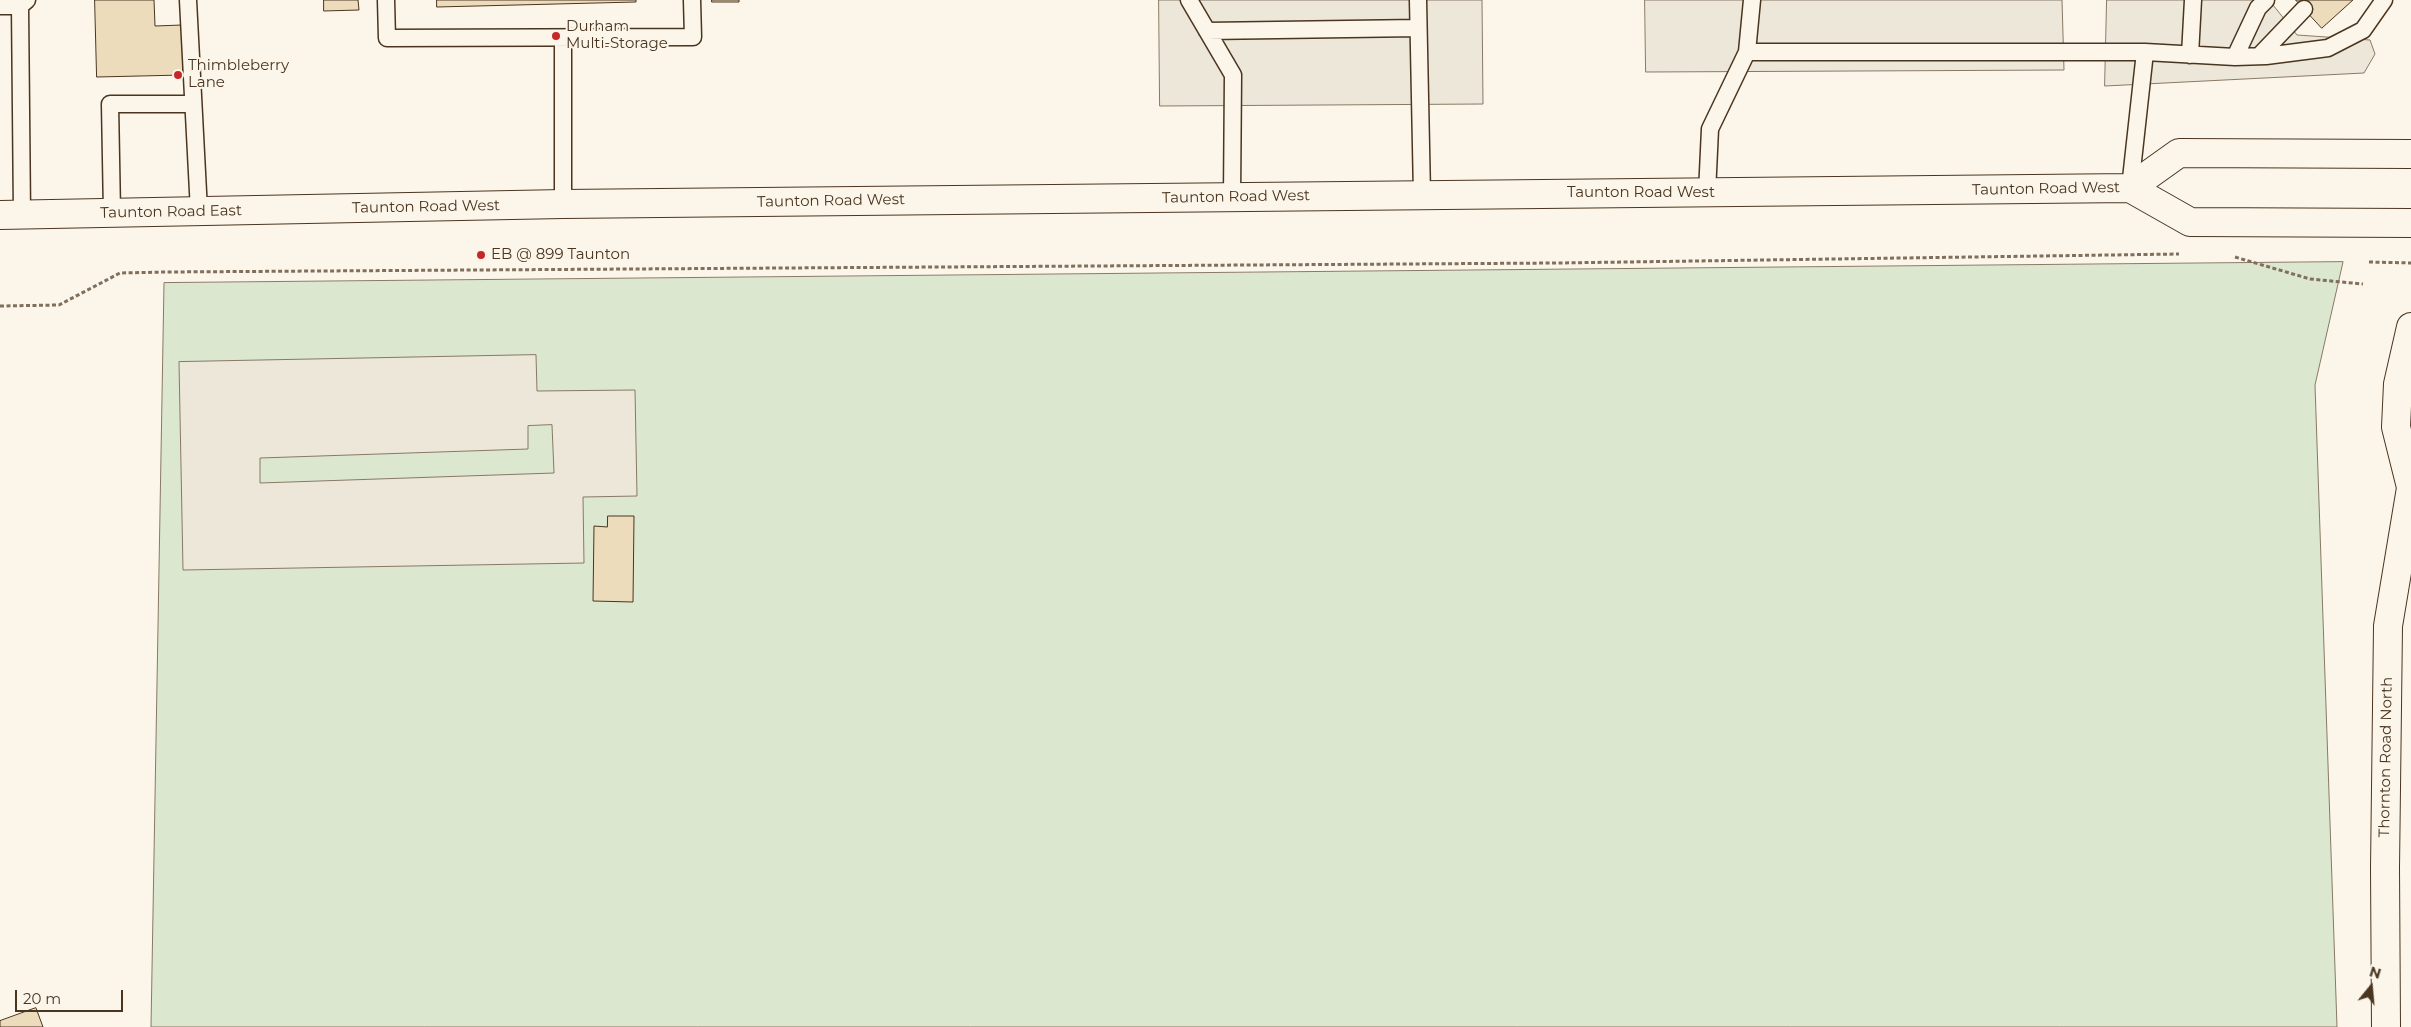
<!DOCTYPE html>
<html>
<head>
<meta charset="utf-8">
<style>
	body { margin:0 }
	#map { position:relative; width:2411px; height:1027px; overflow:hidden; background:#fbf6e9; font-family:Montserrat,sans-serif }
	canvas { display:block }
	.north { position:absolute; left:2346px; top:962px; width:50px; height:50px; -webkit-text-stroke:4px #fbf6e9; paint-order:stroke; rotate:17deg; font-size:14px; font-weight:700; line-height:20px; text-align:center; color:#4a3520 }
	.north::after { content:''; display:block; margin:auto; width:18px; height:22px; background:#4a3520; clip-path:polygon(50% 0,100% 100%,50% 72%,0 100%) }
	.scale { position:absolute; left:15px; top:990px; width:108px; height:22px; box-sizing:border-box; border:2px solid #4a3520; border-top:0; padding-left:6px; font-size:15px; line-height:18px; white-space:nowrap; color:#4a3520; -webkit-text-stroke:4px #fbf6e9; paint-order:stroke }
</style>
</head>
<body>
<div id="map">
<canvas width="2411" height="1027"></canvas>
<div class="north">N</div>
<div class="scale">20 m</div>
</div>
<script>
const ctx = document.querySelector('canvas').getContext('2d');
ctx.lineJoin = 'round';
function fillPath(path, color) { ctx.fillStyle = color; ctx.fill(path, 'evenodd'); }
function strokePath(path, color, width, dash) { ctx.strokeStyle = color; ctx.lineWidth = width; ctx.lineCap = dash ? 'butt' : 'round'; ctx.setLineDash(dash || []); ctx.stroke(path); }
function write(font, color, halo, rows, align = 'center') {
  ctx.font = font + ' Montserrat,sans-serif'; ctx.lineWidth = 4; ctx.setLineDash([]); ctx.textBaseline = 'middle'; ctx.strokeStyle = halo; ctx.fillStyle = color; for (const [text, x, y, turn = 0] of rows) {
    ctx.save(); ctx.translate(x, y); ctx.rotate((+turn || 0) * Math.PI / 180); ctx.textAlign = isNaN(turn) ? turn : align; if (halo) ctx.strokeText(text, 0, 0); ctx.fillText(text, 0, 0); ctx.restore();
  }
}
const green = new Path2D(`
	M2343,262l-28,123 22,642h-2186l13,-744z`);
const parking = new Path2D(`
	M1159,0h323l1,104 -323,2z
	M1645,0h417l2,70 -418,2z
	M2107,0h162l28,35 73,5 5,14 -11,19 -259,13z
	M536,355l1,36 98,-1 2,106 -54,1 1,66 -401,7 -4,-208zM552,425l2,48 -294,10v-25l268,-9v-23z`);
const building = new Path2D(`
	M95,0h59l1,26 27,-1 1,50 -86,2z
	M324,0h34l1,10 -35,1z
	M437,0h199v2l-199,5z
	M712,0h27v2h-27z
	M2296,0h57l-31,28z
	M608,516h26l-1,86 -40,-1 1,-75 13,1z
	M36,1008l7,19h-43v-6z`);
const path = new Path2D(`
	M2235,257l75,22 53,5
	M2369,262l42,1
	M0,306l59,-1 61,-32 46,-1 1391,-9 622,-9`);
const lane = new Path2D(`
	M188,0l11,211
	M386,0l1,38 306,-1 -1,-37
	M1189,0l44,75 -1,122
	M1418,0l4,195
	M0,6h20
	M1207,31l211,-3
	M563,39v165
	M1747,52h398
	M2190,55l3,-55
	M2259,56l45,-47
	M2235,57l23,-49 8,-8
	M2130,188l15,-136 90,5 31,-1 62,-8 35,-18 21,-30
	M1707,193l3,-64 37,-77 5,-52
	M112,213l-2,-109h83
	M22,215l-2,-209 7,-6`);
const secondary = new Path2D(`
	M2130,188l49,-35 232,1
	M0,215l563,-11 1567,-16 60,34 221,1
	M2411,327l-13,57 -2,43 15,60
	M2386,1027l-1,-159 3,-242 23,-138`);
const markers = [
	[556,36,5,"#c62828"],
	[178,75,5,"#c62828"],
	[481,255,5,"#c62828"]
];
const poiNames = [
	["Durham",566,27],
	["Multi-Storage",566,44],
	["Thimbleberry",188,66],
	["Lane",188,83],
	["EB @ 899 Taunton",491,255]
];
const streetNames = [
	["Taunton Road West",2046,189,-1],
	["Taunton Road West",1641,193],
	["Taunton Road West",1236,197,-1],
	["Taunton Road West",831,201,-1],
	["Taunton Road West",426,207,-1],
	["Taunton Road East",171,212,-1],
	["Thornton Road North",2386,757,-89]
];
fillPath(green, '#dce7d0');
strokePath(green, '#887966', 1);
fillPath(parking, '#ede7d9');
strokePath(parking, '#887966', 1);
fillPath(building, '#ecdcbc');
strokePath(building, '#4a3520', 1);
strokePath(lane, '#4a3520', 19);
strokePath(secondary, '#4a3520', 30);
strokePath(path, '#7f6f5c', 3, [4, 2.5]);
strokePath(lane, '#fbf6e9', 16);
strokePath(secondary, '#fbf6e9', 28);
for (const [x, y, r, color] of markers) { const dot = new Path2D(); dot.arc(x, y, r, 0, 2 * Math.PI); ctx.fillStyle = color; ctx.fill(dot); strokePath(dot, '#fbf6e9', 2); }
write('15px', '#4a3520', '#fbf6e9', poiNames, 'left');
write('15px', '#4a3520', '#fbf6e9', streetNames);
</script>
</body>
</html>
